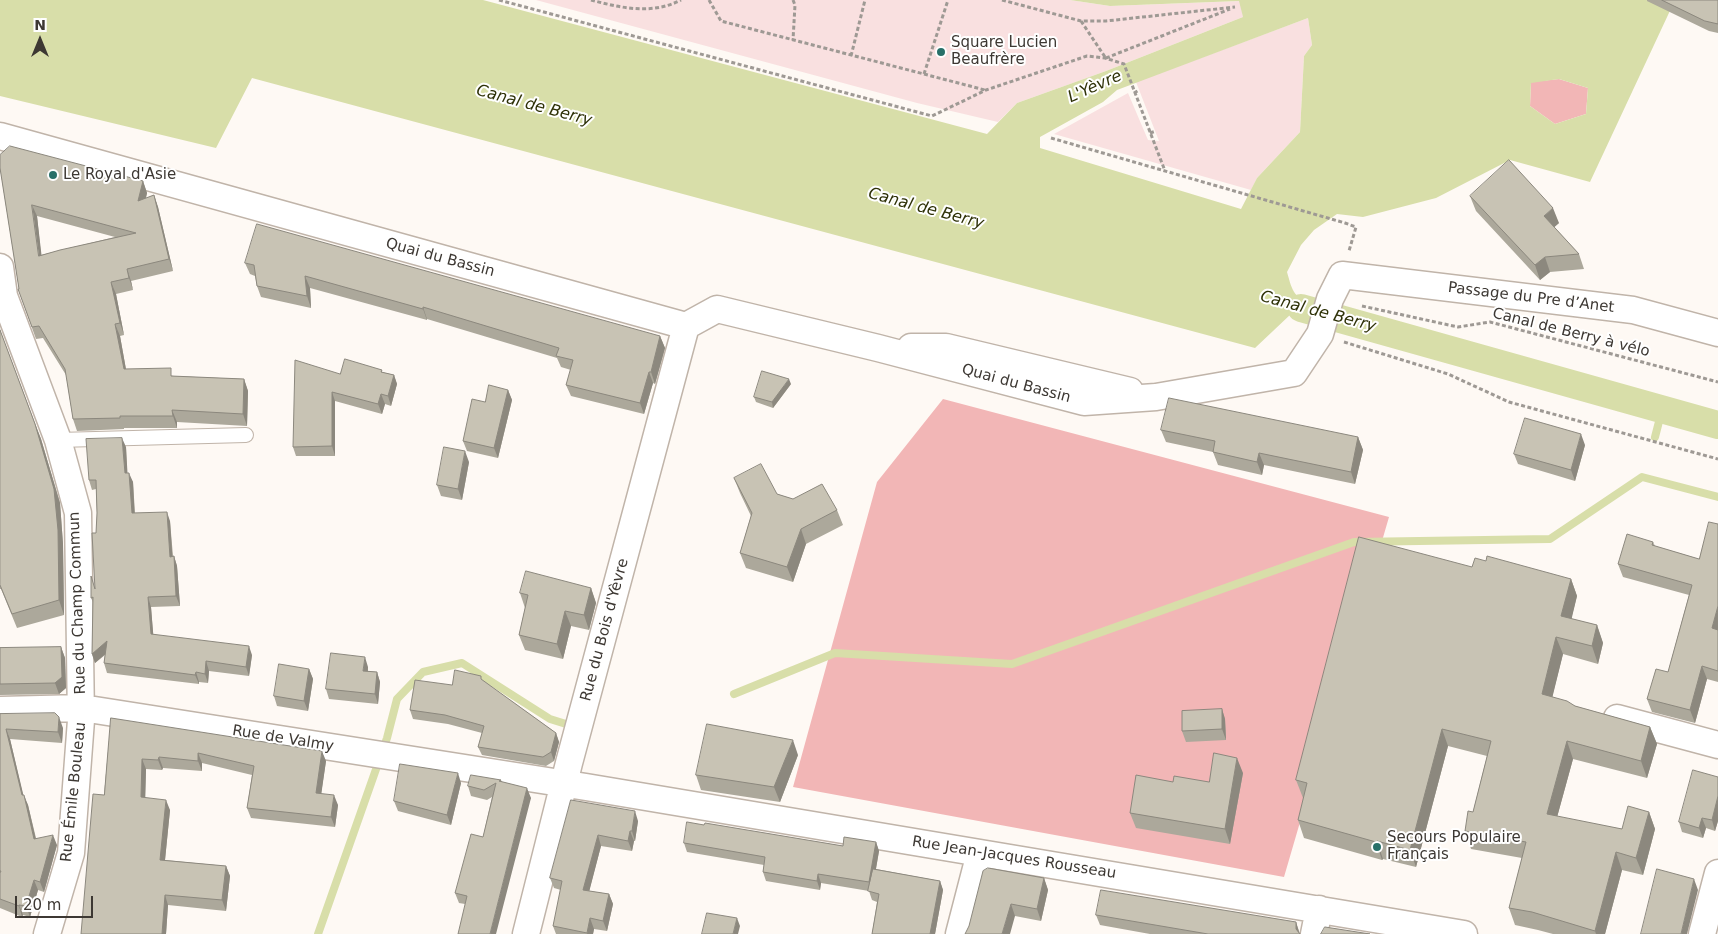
<!DOCTYPE html>
<html>
<head>
<meta charset="utf-8">
<style>
	body { margin:0 }
	#map { position:relative; width:1718px; height:934px; overflow:hidden; background:#fef9f4; font-family:"DejaVu Sans",sans-serif }
	canvas { display:block }
	.north { position:absolute; left:15px; top:15px; width:50px; height:50px; -webkit-text-stroke:4px #fff; paint-order:stroke; rotate:0deg; font-size:14px; font-weight:700; line-height:20px; text-align:center; color:#3d3833 }
	.north::after { content:''; display:block; margin:auto; width:18px; height:22px; background:#3d3833; clip-path:polygon(50% 0,100% 100%,50% 72%,0 100%) }
	.scale { position:absolute; left:15px; top:896px; width:78px; height:22px; box-sizing:border-box; border:2px solid #3d3833; border-top:0; padding-left:6px; font-size:15px; line-height:18px; white-space:nowrap; color:#3d3833; -webkit-text-stroke:4px #fff; paint-order:stroke }
</style>
</head>
<body>
<div id="map">
<canvas width="1718" height="934"></canvas>
<div class="north">N</div>
<div class="scale">20 m</div>
</div>
<script>
const ctx = document.querySelector('canvas').getContext('2d');
ctx.lineJoin = 'round';
function fillPath(path, color) { ctx.fillStyle = color; ctx.fill(path, 'evenodd'); }
function strokePath(path, color, width, dash) { ctx.strokeStyle = color; ctx.lineWidth = width; ctx.lineCap = dash ? 'butt' : 'round'; ctx.setLineDash(dash || []); ctx.stroke(path); }
function write(font, color, halo, rows, align = 'center') {
  ctx.font = font + ' "DejaVu Sans",sans-serif'; ctx.lineWidth = 4; ctx.setLineDash([]); ctx.textBaseline = 'middle'; ctx.strokeStyle = halo; ctx.fillStyle = color; for (const [text, x, y, turn = 0] of rows) {
    ctx.save(); ctx.translate(x, y); ctx.rotate((+turn || 0) * Math.PI / 180); ctx.textAlign = isNaN(turn) ? turn : align; if (halo) ctx.strokeText(text, 0, 0); ctx.fillText(text, 0, 0); ctx.restore();
  }
}
const green = new Path2D(`
	M536,0h534l40,6 130,-5 3,16 -137,54 -89,32 -19,19 -81,-19z
	M1308,18l4,27 -8,11 -4,76 -43,46 -6,12 -197,-56 74,-41 20,47 11,1 -23,-59z`);
const forest = new Path2D(`
	M1559,79l29,9 -2,26 -31,10 -25,-18 1,-24z
	M943,399l446,118 -105,360 -491,-90 84,-305z`);
const water = new Path2D(`
	M0,0h483l504,134 30,-31 89,-32 137,-54 -4,-16 -129,5 -40,-6h605l-85,182 -80,-22 -74,38 -73,19 -26,-3 -23,16 -13,15 -14,27c6,21 6,25 29,33l-3,11 -22,-2 -36,34 -1003,-270 -36,70 -216,-52zM1308,18l4,27 -8,11 -4,76 -43,46 -16,31 -201,-61v-11l63,-35 14,-12zM1559,79l29,9 -2,26 -31,10 -25,-18 1,-23z`);
const stream = new Path2D(`
	M1655,437l7,-27
	M734,694l101,-41 177,11 342,-122 196,-3 92,-62 76,20
	M318,934l69,-196 10,-39 26,-27 39,-9 88,56 16,5`);
const canal = new Path2D(`
	M1301,308l417,117`);
const path = new Path2D(`
	M499,0l433,116 54,-26 101,-34 18,2 19,6 41,107
	M591,0c30,8 61,15 90,0
	M709,0l12,21 264,69
	M793,0l2,5 -2,35
	M1002,0l79,21h25l129,-14
	M1081,21l24,36
	M851,56l14,-56
	M1106,58l124,-49
	M924,74l24,-74
	M1134,93l5,-3
	M1150,133l6,-2
	M1051,138l294,85 11,4 -7,24
	M1362,306l96,21 32,-5 228,60
	M1344,342l104,32 61,28 209,57`);
const lane = new Path2D(`
	M58,440l188,-5`);
const street = new Path2D(`
	M0,136l686,190 31,-17 161,39 206,54 72,-5 138,-24 26,-39 10,-35 12,-24 291,35 85,23
	M0,267l4,29 54,144 20,73 3,207 -10,133 -24,81
	M911,347h35l184,44
	M0,710l82,-2 504,79 878,147
	M1617,718l101,27
	M526,934l43,-171 117,-437
	M959,934l21,-81
	M1314,934l5,-25
	M1702,934l16,-61`);
const wall = new Path2D(`
	M1647,0h71v33l-9,-2 -62,-30z
	M0,168l143,13 4,12 -1,5 8,-3 4,12 15,64 -42,10 2,9 -17,4 8,41 -4,1 6,33 48,7 70,3 4,12 -1,35 -70,-4v6h-53v1l-47,2 -4,-12 -7,-44 -23,-37 -7,1 -18,-50h1zM37,216l78,21 -74,18z
	M1470,196l89,27 -5,4 25,27 5,15 -34,3 -10,8 -64,-69z
	M245,263l415,73 5,12 -10,36 -2,-1 -9,31 -73,-18 -5,-11 5,-15 -10,-3 -4,-9 -130,-39v1l-117,-32 1,20 -50,-11 -4,-11 -2,-10 -5,-2z
	M0,330l41,109 19,64 3,41 1,71 -47,13 -16,-39h-1z
	M382,370v2l12,3 3,9 -6,22 -6,-2 -3,10 -47,-13v55h-39l-3,-9 47,-73z
	M791,384l-18,24 -17,-6 -2,-5z
	M508,390l4,10 -14,58 -31,-7 -4,-10 22,-39z
	M1161,430l197,7 5,13 -8,34 -91,-19 -2,10 -44,-10 -5,-13 -47,-10z
	M1585,445l-10,36 -57,-17 -4,-10z
	M126,447l1,26 6,9 2,31 35,8 3,35h1l3,10 3,40 -29,1 2,27 99,21 -3,21 -40,-5 -1,12 -9,-1v2l-92,-11 -3,-10 1,-8 -10,8 -3,-9 1,-52 -2,-4 4,-9 2,-76 -1,-24 -4,1 -3,-10z
	M469,462l-7,38 -21,-4 -4,-11z
	M734,478l43,16 16,5 44,11 6,15 -37,19 -13,38 -47,-14 -6,-15 11,-37 -11,-23z
	M1718,524v158l-11,-3 -12,44 -43,-11 -5,-13 21,-27 21,-77 -66,-18 -5,-13 35,-22 2,4 44,13z
	M1472,567l99,12 6,17 -6,23 26,6 6,18 -5,21 -35,-10 -11,43 23,9 75,21 7,17 -10,34 -74,-19 -16,58 65,12 27,-17 6,17 -12,46 -21,-5 -17,64h-52l-15,-4 -23,-5 -6,-17 13,-50 -51,-9 -6,-18 8,-19 14,-56 -39,-10 -32,121 -33,-8 -1,1 -78,-22 -6,-18 6,-22h-1l-7,-18z
	M591,588l5,15 -7,27 -18,-4 -8,33 -38,-9 -6,-15 6,-27 -5,-15z
	M61,647l4,11 1,30 -7,6 -59,1v-47z
	M368,667v4l9,1 3,10 -2,22 -49,-5 -3,-10z
	M309,669l4,10 -5,32 -31,-5 -3,-10z
	M482,680l74,53 3,9 -5,19 -8,5 -64,-11 -4,-8 4,-14 -34,-9 -35,-5 -3,-9 42,-25z
	M1222,709l3,10 1,21 -40,2 -4,-11z
	M0,714l63,14 -1,15 -52,-4 13,56 5,10 8,33 21,7 -13,47 -6,-2 -8,27 -7,-2 -1,2 -22,-9z
	M111,718l215,43 -5,33 17,11 -3,22 -84,-9 -4,-10 5,-33 -50,-12v8l-39,-3 -1,2 -16,-1 -1,29 25,12 -5,50 61,6 4,10 -4,35 -58,-6 -2,29h-85l23,-139z
	M798,755l-18,47 -79,-12 -5,-15z
	M1243,773l-13,71 -94,-16 -6,-15 43,-31h36z
	M1718,777v44l-3,10 -9,-3 -3,10 -21,-6 -3,-10z
	M501,780l1,2 29,16 -66,106 -6,-1 -4,-10 28,-56 9,-40 -5,3 -16,-4 -3,-10z
	M461,783l-10,42 -53,-14 -4,-10z
	M571,800l67,21 -3,20h-1l-2,10 -31,-5 -12,45 20,3 4,10 -6,27 -13,-2 -1,5h-37l-3,-8 8,-36 -7,-2 -4,-10z
	M704,825l139,21 33,-4 3,9 -3,18 64,12 3,9 -8,44h-63l5,-32 -5,-2 -3,-9 -48,-8 -1,7 -54,-9 -3,-9 1,-7 -77,-13 -3,-9z
	M1044,878l4,12 -7,31 -26,-5 -50,18z
	M1096,915l200,7 4,12h-150l-50,-9z`);
const shadedWall = new Path2D(`
	M143,181l4,12 -5,20 -4,-12z
	M154,195l4,12 15,64 -4,-12z
	M32,205l5,11 6,52 -4,-12z
	M1553,208l6,15 -9,8 -6,-15z
	M1545,257l5,15 -10,8 -5,-15z
	M127,269l4,12 2,9 -4,-12z
	M305,276l5,12 1,20 -4,-12z
	M111,282l5,12 8,41 -4,-12z
	M423,307l4,12v1l-4,-11z
	M115,324l5,12 8,45 -4,-12z
	M660,336l5,12 -10,36 -4,-12z
	M649,372l4,11 -9,31 -4,-11z
	M394,375l3,9 -6,22 -3,-10z
	M244,379l4,12 -1,35 -4,-12z
	M789,379l2,5 -18,24 -1,-6z
	M508,390l4,10 -14,58 -4,-10z
	M332,392l3,9v55l-3,-10z
	M381,394l4,10 -3,10 -4,-10z
	M172,410l5,12v6l-4,-12z
	M35,424l6,15 19,64 3,41 1,71 -5,-15z
	M1581,434l4,11 -10,36 -4,-11z
	M1358,437l5,13 -8,34 -4,-12z
	M122,438l4,9 2,35 -3,-9z
	M465,451l4,11 -7,38 -4,-11z
	M1259,453l5,12 -2,10 -5,-13z
	M129,473l4,9 2,41 -3,-10z
	M167,512l3,9 3,45 -3,-9z
	M801,529l5,15 -13,38 -6,-15z
	M174,556l3,10 3,40 -4,-10z
	M1571,579l6,17 -9,38 -7,-18z
	M591,588l5,15 -7,27 -5,-15z
	M148,597l3,10 3,36 -3,-9z
	M1718,606v30l-6,-8z
	M565,611l6,15 -8,33 -6,-15z
	M1597,625l6,18 -5,21 -6,-18z
	M1556,637l7,17 -14,57 -7,-17z
	M107,641l3,9 -15,13 -3,-9z
	M249,646l3,9 -3,21 -3,-9z
	M61,647l4,11 1,30 -7,6 -4,-11z
	M365,657l3,10 -1,13 -4,-9z
	M206,661l3,10 -1,12 -3,-9z
	M1702,666l5,13 -12,44 -5,-13z
	M309,669l4,10 -5,32 -4,-10z
	M196,672l3,10v2l-4,-9z
	M377,672l3,10 -2,22 -3,-10z
	M1222,709l3,10 1,21 -4,-11z
	M59,717l4,11 -1,15 -4,-11z
	M1650,727l7,17 -10,34 -6,-17z
	M6,729l4,10 16,67 -4,-11z
	M1442,729l6,17 -32,121 -6,-17z
	M556,733l3,9 -5,19 -3,-9z
	M793,740l5,15 -18,47 -6,-15z
	M1567,741l6,18 -20,73 -6,-18z
	M322,751l4,10 -6,42 -4,-10z
	M198,753l4,10v8l-4,-10z
	M159,757l4,11 -1,2 -4,-10z
	M1237,758l6,15 -13,71 -5,-15z
	M142,759l4,10 -1,39 -4,-11z
	M458,773l3,10 -10,42 -4,-10z
	M527,788l4,10 -35,136h-6z
	M24,795l4,10 10,44 -4,-10z
	M334,795l4,10 -3,22 -4,-10z
	M1718,796v25l-3,10 -3,-11z
	M166,800l4,10 -6,60 -4,-10z
	M635,811l3,10 -3,20 -3,-10z
	M1649,812l6,17 -12,46 -7,-17z
	M1702,818l4,10 -3,10 -4,-10z
	M630,831l4,10 -2,10 -4,-10z
	M53,835l4,10 -13,47 -4,-10z
	M598,835l3,11 -14,54 -4,-10z
	M1377,841l6,18 -1,1 -6,-18z
	M876,842l3,9 -7,40 -3,-9z
	M1616,852l6,18 -17,64h-9l-1,-3z
	M226,866l4,10 -4,35 -4,-11z
	M818,874l3,9 -1,7 -3,-9z
	M1044,878l4,12 -7,31 -4,-12z
	M1694,879l4,11 -11,44h-6z
	M34,880l4,10 -8,27 -4,-11z
	M940,881l3,9 -8,44h-5z
	M609,894l4,10 -6,27 -4,-10z
	M165,895l3,10 -2,29h-4z
	M1011,904l4,12 -5,18h-8z
	M19,905l4,10 -1,2 -3,-11z
	M590,918l4,11 -1,5h-6z
	M737,918l3,8 -2,8h-5z
	M1296,922l3,10v2l-3,-5z`);
const building = new Path2D(`
	M1662,0h56v24l-13,-3z
	M10,146l133,35 -5,20 16,-6 15,64 -42,10 2,9 -18,4 9,41 -5,1 9,45 47,-1v8l73,3 -1,35 -71,-4 1,6h-53v2l-47,1 -8,-50 -26,-43 -7,1 -14,-38h1l-19,-121v-13zM32,205l104,28 -76,17 -21,6z
	M1509,160l44,48 -9,8 35,38 -34,3 -10,8 -65,-69z
	M257,224l403,112 -9,36h-2l-9,31 -74,-18 7,-25 -17,-4 3,-8 -136,-41v2l-118,-33 2,20 -50,-10 -3,-21 -9,-2z
	M0,330l35,94 19,65 4,41 1,70 -47,14 -12,-29z
	M345,359l37,11 -1,2 13,3 -6,21 -7,-2 -3,10 -46,-12v54l-39,1 2,-87 45,14z
	M762,371l27,8 -17,23 -18,-5z
	M489,385l19,5 -14,58 -31,-7 9,-42 13,3z
	M1169,398l189,39 -7,35 -92,-19 -2,9 -44,-10 2,-11 -54,-11z
	M1525,418l56,16 -10,36 -57,-16z
	M122,438l3,35h4l3,40 35,-1 3,45 4,-1 2,40 -28,1 3,37 98,12 -3,21 -40,-6 -1,13 -9,-2 -1,3 -91,-12 3,-22 -15,13 1,-57 -2,1v-22l4,13 -3,-56h4l1,-20 -1,-33h-7l-3,-41z
	M444,447l21,4 -7,38 -21,-4z
	M761,464l16,30 16,5 29,-15 15,26 -36,19 -14,38 -47,-14 12,-40 -18,-35z
	M1709,522l9,2v82l-6,22 6,2v41l-16,-5 -12,44 -43,-11 9,-30 12,3 24,-87 -74,-21 9,-30 26,8 -1,3 47,14z
	M1359,537l113,30 3,-9 11,3 1,-5 84,23 -10,37 36,9 -5,21 -36,-9 -14,57 25,7 8,5 75,21 -9,34 -74,-20 -20,73 75,15 6,-23 21,6 -13,46 -20,-6 -21,79 -63,-19 -23,-4 17,-66 -61,-11 3,-20 5,1 18,-71 -49,-12 -32,121 -33,-9 -1,1 -78,-22 9,-37 -11,-3z
	M526,571l65,17 -7,27 -19,-4 -8,33 -38,-9 9,-40 -8,-2z
	M61,647l1,30 -7,6 -55,1v-36z
	M331,653l34,4 -2,14 14,1 -2,22 -49,-5z
	M279,664l30,5 -5,32 -30,-5z
	M455,670l26,6v3l75,54 -5,19 -8,5 -65,-10 6,-21 -39,-11 -35,-5 5,-30 37,5z
	M1222,709v20l-40,2v-20z
	M55,713l4,4 -1,15 -52,-3 16,66h2l10,44 19,-4 -13,47 -6,-2 -8,26 -7,-1v1l-19,-7v-26l1,-2h-1v-157z
	M111,718l211,33 -6,42 18,2 -3,22 -84,-9 7,-42 -56,-13v8l-39,-4 -1,3 -16,-1 -1,38 25,3 -6,60 66,6 -4,34 -57,-5 -3,39h-81l12,-140 11,1z
	M707,724l86,16 -19,47 -78,-12z
	M1214,753l23,5 -12,71 -95,-16 6,-38 37,7 1,-6 35,6z
	M400,764l58,9 -11,42 -53,-14z
	M1693,770l25,7v19l-6,24 -10,-2 -3,10 -20,-6z
	M471,775l30,5 -2,1 28,7 -37,146h-32l9,-38 -12,-3 16,-59 12,3 13,-54 -12,7 -16,-4z
	M571,800l64,11 -3,20h-2l-2,10 -30,-6 -15,55 26,4 -6,27 -13,-3 -3,15 -34,-7 9,-45 -12,-3z
	M687,822l17,3 1,-2 138,23 1,-9 32,5 -7,40 -51,-8 -1,7 -54,-9 2,-15 -81,-14z
	M988,868l56,10 -7,31 -26,-5 -9,30h-37l4,-8 14,-55z
	M873,869l67,12 -10,53h-58l7,-40 -11,-3z
	M1657,869l37,10 -13,55h-40z
	M1101,890l195,32v7l4,5h-92l-112,-19z
	M707,913l30,5 -4,16h-31z
	M1325,927l45,7h-49z`);
const markers = [
	[941,52,5,"#287069"],
	[53,175,5,"#287069"],
	[1377,847,5,"#287069"]
];
const poiNames = [
	["Square Lucien",951,43],
	["Beaufrère",951,60],
	["Le Royal d'Asie",63,175],
	["Secours Populaire",1387,838],
	["Français",1387,855]
];
const streetNames = [
	["Quai du Bassin",440,258,15],
	["Passage du Pre d’Anet",1531,298,7],
	["Canal de Berry à vélo",1571,333,14],
	["Quai du Bassin",1016,384,15],
	["Rue du Champ Commun",78,603,-92],
	["Rue du Bois d'Yèvre",605,630,-75],
	["Rue de Valmy",283,739,9],
	["Rue Émile Bouleau",74,792,-84],
	["Rue Jean-Jacques Rousseau",1014,858,9]
];
const waterNames = [
	["L'Yèvre",1095,87,-24],
	["Canal de Berry",534,106,15],
	["Canal de Berry",926,209,15],
	["Canal de Berry",1318,312,15]
];
fillPath(green, '#f9e0e0');
fillPath(forest, '#f2b6b6');
fillPath(water, '#d8dea9');
strokePath(stream, '#d8dea9', 8);
strokePath(canal, '#d8dea9', 28);
strokePath(lane, '#c0b4a9', 16);
strokePath(street, '#c0b4a9', 29);
strokePath(path, '#9e9994', 3, [4, 2.5]);
strokePath(lane, '#fff', 14);
strokePath(street, '#fff', 26);
fillPath(wall, '#aca89b');
fillPath(shadedWall, '#8c887e');
fillPath(building, '#c8c3b4');
strokePath(building, '#8c887e', 1);
for (const [x, y, r, color] of markers) { const dot = new Path2D(); dot.arc(x, y, r, 0, 2 * Math.PI); ctx.fillStyle = color; ctx.fill(dot); strokePath(dot, '#fff', 2); }
write('15px', '#3d3833', '#fff', poiNames, 'left');
write('15px', '#3d3833', '#fff', streetNames);
write('italic 16px', '#2f3208', '#fff', waterNames);
</script>
</body>
</html>
